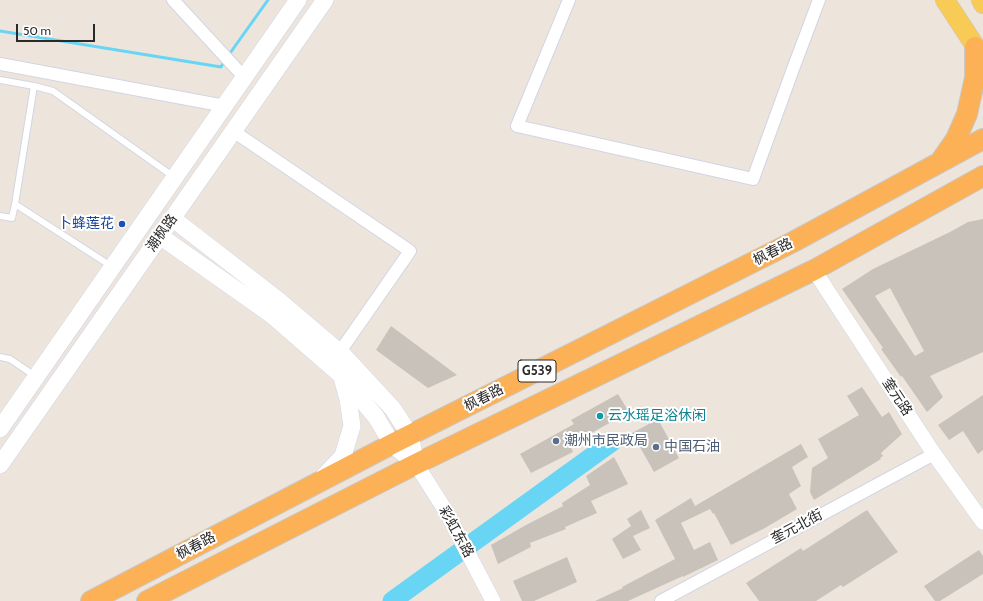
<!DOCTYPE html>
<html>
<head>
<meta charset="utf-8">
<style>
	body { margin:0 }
	#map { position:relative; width:983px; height:601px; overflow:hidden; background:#ede5db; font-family:Cabin,sans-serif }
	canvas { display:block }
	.scale { position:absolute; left:16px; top:24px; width:79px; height:18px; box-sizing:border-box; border:2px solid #2a2a2a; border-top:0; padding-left:5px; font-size:12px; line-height:14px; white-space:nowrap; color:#2a2a2a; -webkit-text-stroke:3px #fff; paint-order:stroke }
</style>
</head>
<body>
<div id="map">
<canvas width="983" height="601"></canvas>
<div class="scale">50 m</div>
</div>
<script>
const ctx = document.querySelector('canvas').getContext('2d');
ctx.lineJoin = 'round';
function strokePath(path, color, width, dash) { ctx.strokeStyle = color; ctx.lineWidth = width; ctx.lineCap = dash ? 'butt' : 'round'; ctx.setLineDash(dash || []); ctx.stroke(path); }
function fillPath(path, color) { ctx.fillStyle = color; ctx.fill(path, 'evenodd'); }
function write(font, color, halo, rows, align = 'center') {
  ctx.font = font + ' Cabin,"Noto Sans SC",sans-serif'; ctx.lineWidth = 4; ctx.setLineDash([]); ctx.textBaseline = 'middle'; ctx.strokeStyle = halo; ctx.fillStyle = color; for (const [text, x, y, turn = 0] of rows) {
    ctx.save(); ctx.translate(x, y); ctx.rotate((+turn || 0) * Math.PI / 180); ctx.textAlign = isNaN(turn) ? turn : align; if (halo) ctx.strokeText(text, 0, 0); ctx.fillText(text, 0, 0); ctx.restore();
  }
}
const stream = new Path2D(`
	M0,31l221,36 4,-7
	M228,56l40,-56`);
const river = new Path2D(`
	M392,601l220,-159`);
const building = new Path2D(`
	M983,219v133l-53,24 13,21 -16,15 -25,-36 -1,1 -20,-28 2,-1 -41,-59 31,-20 77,-37 18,-10zM890,288l34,63 -9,5 -40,-60z
	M391,326l66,49 -29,13 -52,-38z
	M862,387l20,30 7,-5 13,22 -21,19 2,3 -3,2 1,1 -67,41 -4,-8 2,-24 16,-10 -10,-19 41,-24 -12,-19z
	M618,394l11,18 -59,33 3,7 -42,21 -11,-19 54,-30 -3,-4z
	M983,395v55l-5,4 -15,-23 -14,9 -11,-15z
	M658,419l21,39 -25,14 -22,-39z
	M801,444l7,13 -16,10 9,19 -12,8 8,15 -32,19 -34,17 -17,-32 -1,1 -3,-5 -29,14 13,27 16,-8 8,18 -35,17v-1l-55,25h-33l28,-13 -1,-1 53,-28 -20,-39 36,-22 4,8z
	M614,457l14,27 -37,17 6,12 -32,14 1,2 -36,14 1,4 -33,17 -7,-19 35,-20 37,-19 -1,-3 28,-18 -4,-9z
	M641,510l9,18 -17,8 8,14 -18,9 -11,-20 19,-13 -4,-7z
	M867,510l31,42 -55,35 -2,-2 -25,16h-57l-13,-18 55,-35 2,3z
	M979,550l4,6v18l-43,27h-5l-11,-15z
	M567,557l10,25 -43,19h-12l-9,-20z`);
const service = new Path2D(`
	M0,80l34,6
	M0,216l12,2 3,-14
	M111,266l-96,-62 19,-118 19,5 121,86
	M0,357l10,2 25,17`);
const minor = new Path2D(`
	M173,0l71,77
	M569,0l-52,126 236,53 40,-110 26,-69
	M0,64l225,42
	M233,131l177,120 -71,102
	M661,601l273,-147`);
const tertiary = new Path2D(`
	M814,270l120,184 49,68
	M416,464l31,49 46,88`);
const secondary = new Path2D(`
	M172,218l106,82 67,57 48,52 17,26 6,29
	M160,236l112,79 69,60 35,42 16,27 24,20
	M0,429l298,-429
	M0,465l325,-465
	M323,477l20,-21 9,-30 -4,-27 -5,-18`);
const primary = new Path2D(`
	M945,0l38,58
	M981,0l2,4`);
const trunk = new Path2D(`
	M942,159l14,-20 11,-25 8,-36v-31
	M91,601l301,-157 401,-202 190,-103
	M147,601l269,-137 398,-194 169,-94`);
const markers = [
	[122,224,4,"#1a4fb4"],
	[600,416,4,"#0f9aa8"],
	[556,441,4,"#5c6f8a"],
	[656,447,4,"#5c6f8a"]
];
const shields = [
	[537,371,38]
];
const shieldNames = [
	["G539",537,371]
];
const transitNames = [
	["卜蜂莲花",114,224]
];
const streetNames = [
	["潮枫路",162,233,-55],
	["枫春路",773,252,-27],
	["奎元路",897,397,57],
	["枫春路",484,398,-27],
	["奎元北街",797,527,-28],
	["彩虹东路",456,532,61],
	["枫春路",196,546,-28]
];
const cultureNames = [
	["云水瑶足浴休闲",608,416]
];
const serviceNames = [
	["潮州市民政局",564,441],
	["中国石油",664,447]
];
strokePath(stream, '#69d5f5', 3);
strokePath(river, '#69d5f5', 19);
fillPath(building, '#c8c2bb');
strokePath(service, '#d1d5e4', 8);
strokePath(minor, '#d1d5e4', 14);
strokePath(tertiary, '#d1d5e4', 16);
strokePath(secondary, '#d1d5e4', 18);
strokePath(primary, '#c8c8c8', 20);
strokePath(trunk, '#c8c8c8', 22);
strokePath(service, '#fff', 6);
strokePath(minor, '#fff', 12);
strokePath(tertiary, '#fff', 15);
strokePath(secondary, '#fff', 17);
strokePath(primary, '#f8cb56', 19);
strokePath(trunk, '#fcb156', 20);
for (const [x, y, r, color] of markers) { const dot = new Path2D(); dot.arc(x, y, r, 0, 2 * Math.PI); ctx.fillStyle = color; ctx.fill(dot); strokePath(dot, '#fff', 1.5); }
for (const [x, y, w] of shields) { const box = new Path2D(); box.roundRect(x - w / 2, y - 11, w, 22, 3); ctx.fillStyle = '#fff'; ctx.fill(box); strokePath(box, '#2a2a2a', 1); }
write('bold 13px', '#2a2a2a', null, shieldNames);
write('14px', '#164399', '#fff', transitNames, 'right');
write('14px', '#2a2a2a', '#fff', streetNames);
write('14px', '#0d838f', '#fff', cultureNames, 'left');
write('14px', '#4e5e75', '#fff', serviceNames, 'left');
</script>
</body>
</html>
